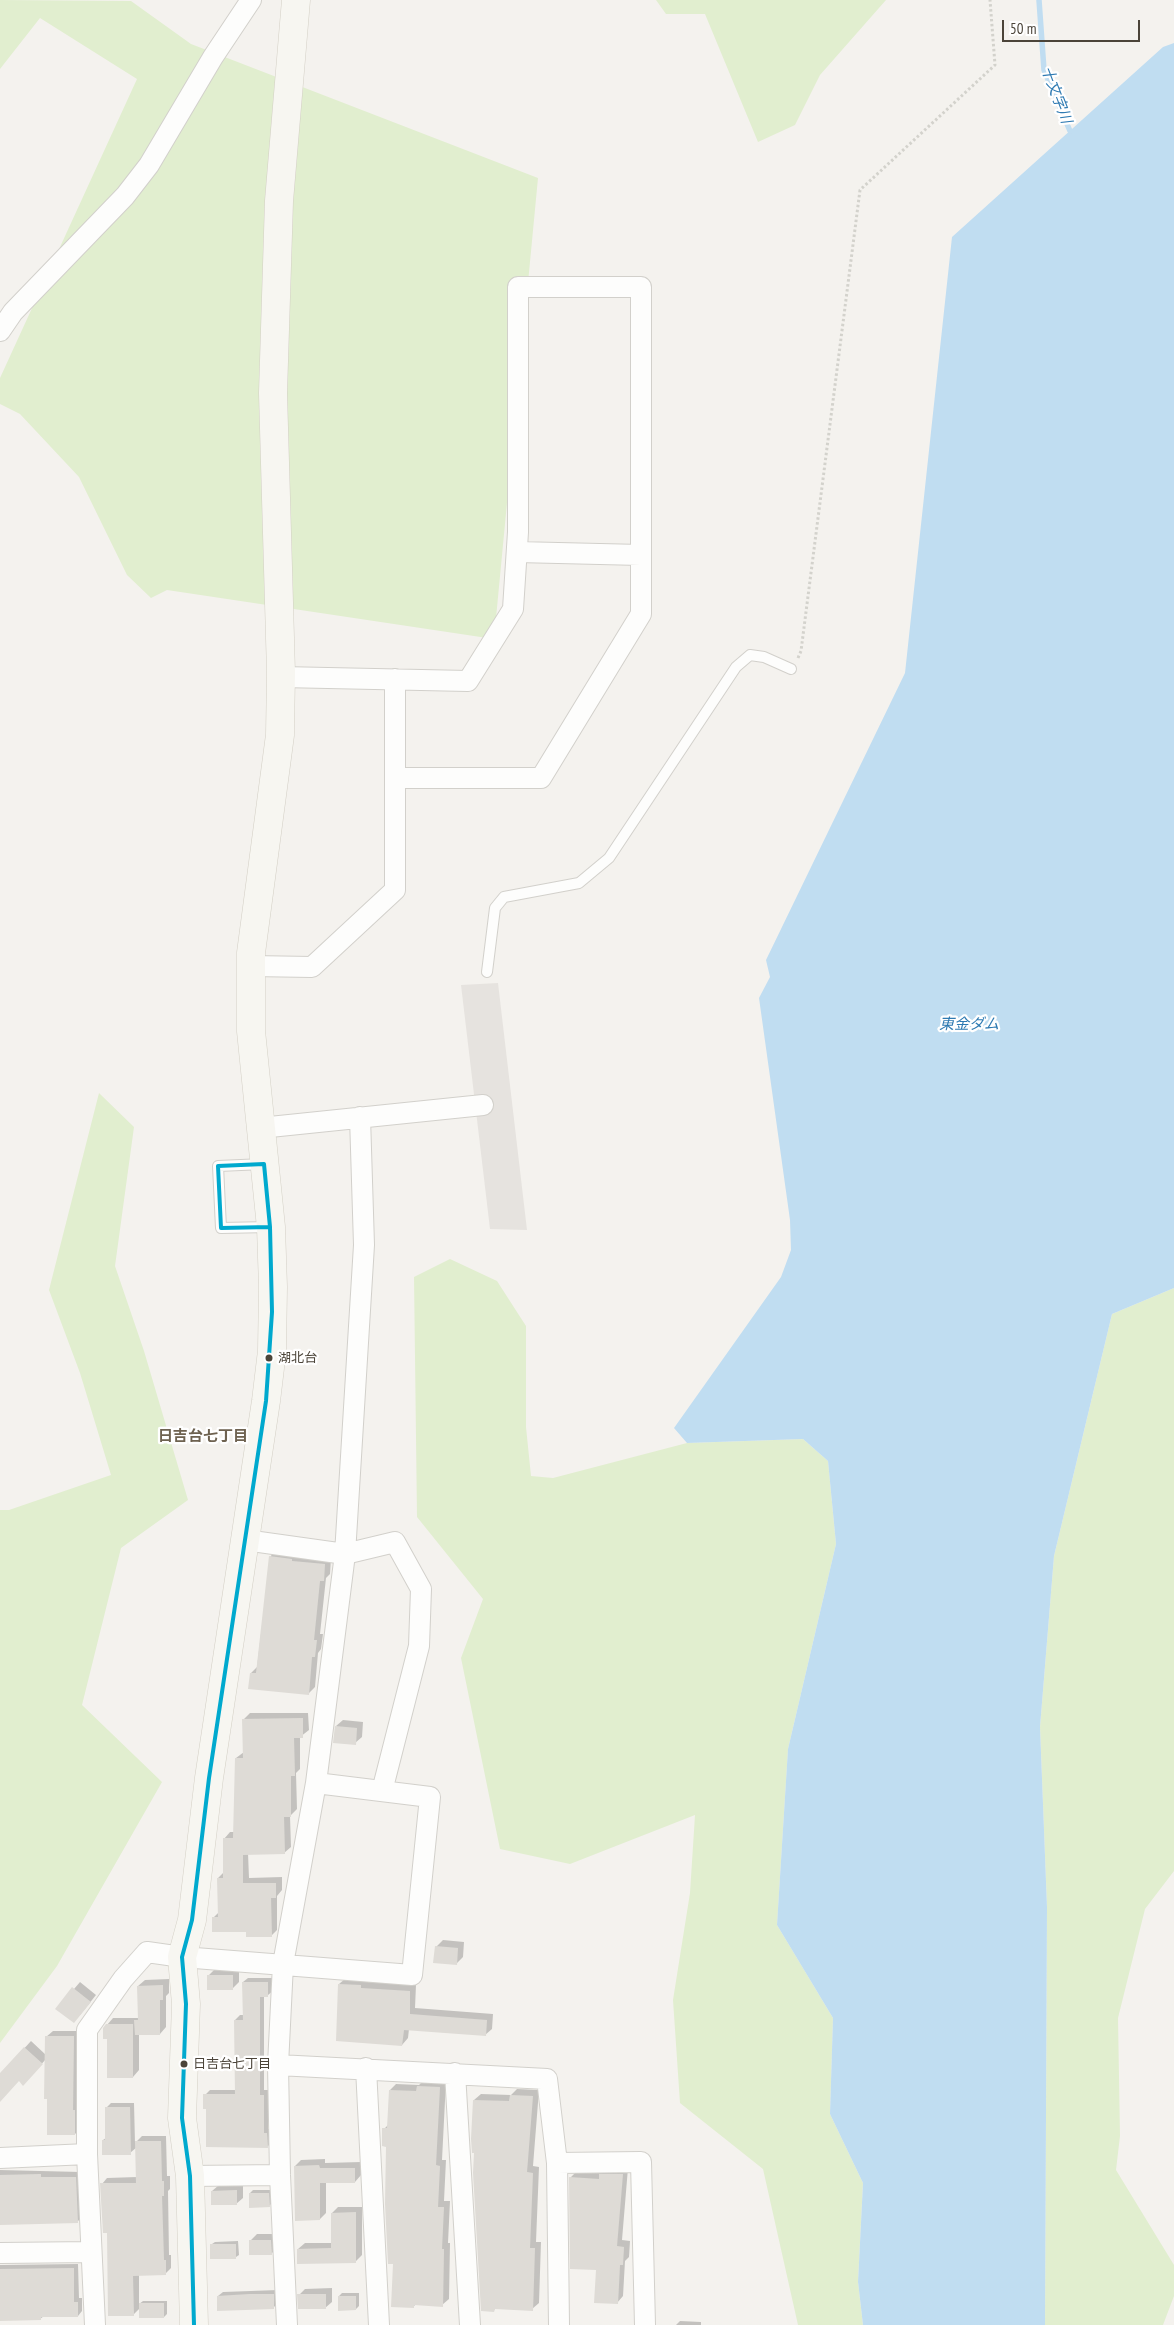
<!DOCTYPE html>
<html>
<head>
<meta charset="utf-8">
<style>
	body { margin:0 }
	#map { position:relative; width:1174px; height:2325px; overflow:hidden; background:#f4f2ee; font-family:"PT Sans Narrow",sans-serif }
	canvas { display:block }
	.scale { position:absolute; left:1002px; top:20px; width:138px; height:22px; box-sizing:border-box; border:2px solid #4b4439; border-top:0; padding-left:6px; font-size:15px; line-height:18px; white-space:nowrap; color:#4b4439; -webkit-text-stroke:4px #fff; paint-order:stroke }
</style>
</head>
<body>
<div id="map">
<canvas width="1174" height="2325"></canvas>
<div class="scale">50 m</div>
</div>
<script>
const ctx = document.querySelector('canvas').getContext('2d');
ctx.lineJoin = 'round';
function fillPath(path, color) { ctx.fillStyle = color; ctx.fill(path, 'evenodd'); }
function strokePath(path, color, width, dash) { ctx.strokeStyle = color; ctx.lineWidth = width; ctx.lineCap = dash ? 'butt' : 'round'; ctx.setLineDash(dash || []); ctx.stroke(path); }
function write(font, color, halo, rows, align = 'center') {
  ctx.font = font + ' "PT Sans Narrow","Noto Sans JP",sans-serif'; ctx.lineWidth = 4.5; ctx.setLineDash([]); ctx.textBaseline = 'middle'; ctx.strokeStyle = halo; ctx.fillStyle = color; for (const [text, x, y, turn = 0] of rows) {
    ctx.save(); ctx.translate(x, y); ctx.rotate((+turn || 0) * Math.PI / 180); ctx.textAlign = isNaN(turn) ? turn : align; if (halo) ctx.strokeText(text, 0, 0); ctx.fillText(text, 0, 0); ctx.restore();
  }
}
const green = new Path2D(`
	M0,0l131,1 60,43 347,134 -44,461 -327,-49 -16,8 -24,-23 -48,-98 -59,-63 -20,-10v-26l137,-299 -97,-61 -40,51z
	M656,0h230l-66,75 -25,50 -37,17 -53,-128h-39z
	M99,1093l35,34 -19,139 29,85 44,149 -67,48 -39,157 80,77 -105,184 -57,77v-533h9l102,-35 -31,-102 -31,-83z
	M450,1259l47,22 29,45v101l5,49 22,2 134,-35 116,-4 25,22 8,83 -48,205 -11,176 56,93 -3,96 33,69 -5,99 5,43h-65l-35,-156 -83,-66 -7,-103 17,-107 5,-78 -125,49 -70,-15 -39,-191 22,-59 -66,-82 -3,-240z
	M1174,1288v583l-29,38 -27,109 2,118 -4,34 58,95v31l-11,29h-118l2,-418 -7,-180 14,-171 58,-242z`);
const parking = new Path2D(`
	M498,983l29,247 -37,-1 -29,-244z`);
const water = new Path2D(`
	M1174,43v1245l-62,26 -58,242 -14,171 7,180 -2,418h-182l-5,-43 5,-99 -33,-69 3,-96 -56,-93 11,-176 48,-205 -8,-83 -25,-22 -116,4 -13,-15 107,-151 10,-27 -1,-30 -31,-222 11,-21 -4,-17 139,-287 47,-436 211,-190z`);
const shadow = new Path2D(`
	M276,1550l55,8 -1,16 -4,4 -6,56h3l-2,15 -3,4 -3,34 -7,7 -57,-21 6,-6 13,-110z
	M250,1713h58l1,17 -9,7v32l-4,4 1,36 -7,7 1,31 -7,6h-36l1,25 33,-1v13l-5,6v34l-6,6 -24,-5 -34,-13 6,-6 -1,-34 6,-6v-33l6,-7h4l2,-74 8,-6 -1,-32z
	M343,1720l20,2 -1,15 -7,6 -19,-17z
	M443,1940l21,2 -1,15 -7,7 -20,-17z
	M215,1969h24v13l-7,7 -24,-13z
	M248,1978h24l1,13 -5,4h-4v95h4v39h4v13l-5,5 -60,-39 -2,-13 5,-5h26l-1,-70 5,-5h4l-1,-33z
	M346,1978l21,1v3l49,3 -1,23 78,6 -1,15 -7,6 -76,-6 -1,9 -6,7 -63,-61z
	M169,1979v14l-3,3v31l-6,7h-21v36l-6,7 -26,-52 6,-7h25v-32l7,-6z
	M80,1982l16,13 -16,20 -23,-6z
	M53,2031h27l1,97 -6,6 -29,-75 -17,19 -9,1 -20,12v-16l31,-34 15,14v-18z
	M424,2080l22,1 -4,79h4l-2,41h6l-2,42h2l-1,56 -7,6 -26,-1 -3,3 -19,-44 -7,-117 -3,-17 5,-5 1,-34 6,-6 23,1z
	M517,2089l22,1 -6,76 6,1 -3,75h5l-2,61 -7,6 -36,-1 -2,2 -20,-210 7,-6 30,1z
	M111,2103h23l1,40 7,-7h24l1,40h3v13l-2,2 1,64h2v13l-6,6h-26v30l4,-3h24v13l-3,3 -24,-9 -7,7 -24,-83 -7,-48 5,-6 30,-1v-30l-7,6 -27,-13 3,-2v-30z
	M325,2159v4l36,-1v13l-6,7h-29v31l-6,6 -25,-53 6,-6z
	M607,2168h21l-6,72 8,1 -1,16 -4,4 -2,35 -6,7 -19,-34 -28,-91 7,-7 26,2z
	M0,2170l81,2 2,44 -5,5 -78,3z
	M219,2185h24v13l-7,6 -24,-13z
	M253,2190h18l1,13 -3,3 -19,-13z
	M338,2207h24v48l-6,6 -58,-12 7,-6h27v-30z
	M257,2234h20l1,13 -7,7 -21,-13z
	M238,2241l1,14 -3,2 -24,-13 3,-2z
	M78,2264l1,34h3v13l-4,5h-34l-4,3h-40v-54z
	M332,2288v14l-7,6 -26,-13 6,-6z
	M278,2290v13l-4,4 -56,-11 5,-4z
	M342,2293h17v13l-3,3 -17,-13z
	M680,2321l21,1v3h-25z`);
const stream = new Path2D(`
	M1039,0l5,70 26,61`);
const building = new Path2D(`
	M269,1556l23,3v2l33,3 -1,17h-4l-6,59h3l-2,17h-3l-3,38 -61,-6 2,-16h6z
	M303,1718v20h-9l1,38h-4v41h-7l1,37 -42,1v28h33v15h-5l1,39h-26v-5h-34v-15h6l-1,-39h6v-40h10l2,-80h8l-1,-39z
	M335,1726l22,2 -1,17 -23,-2z
	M435,1946l23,2 -1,17 -24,-2z
	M207,1975h26v15h-26z
	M242,1982h26v15h-8v98h4v38h3l1,15 -62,-1v-38h-3v-15h32l-1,-74h9z
	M338,1984l23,1v3l49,3v23l77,6 -1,16 -82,-6 -2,16 -66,-5z
	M163,1985v15h-3v35h-25l-1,-15h4l-1,-34z
	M72,1987l19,15 -17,21 -19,-14z
	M106,2024h27v54h-26v-39h-4v-11z
	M45,2036h29l-1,74h2v25h-28v-36h-3z
	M24,2047l19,17 -20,22 -4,-5 -19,21v-29z
	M417,2086l23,1 -4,78 4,1 -2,41h6l-2,42h2l-1,58 -29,-2v3l-23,-1 2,-43h-5l-3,-60 1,-57 -4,-1v-18h5l2,-38 27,1z
	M510,2095l23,1 -6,76 6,1 -3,75h5l-2,63 -38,-2 -1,3 -13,-1 -8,-138 1,-20h-2l-1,-14 2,-39 36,1z
	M105,2107h25l1,48h-29v-15h3z
	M135,2141h26l1,40h2v15h-2l2,64h2v15l-33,1 1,40h-26l-1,-83h-4l-3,-50h36z
	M319,2165l1,3h35v15h-35v37l-25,1 -1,-55z
	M41,2174v3h35l2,46 -78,2v-50z
	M599,2174h24l-6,72 7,1 -1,18h-3l-2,39 -24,-1 2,-33 -26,-1 -1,-92 30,2z
	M237,2190v15h-26v-14z
	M249,2193h20l1,14 -21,1z
	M356,2212v51l-59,1v-15l34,-1v-35z
	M249,2240h22l1,15h-23z
	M210,2244h26v15h-26z
	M74,2268v34h4v15h-37v3l-41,1v-52z
	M250,2294h24v15l-57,2v-15z
	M297,2294h29v15h-28z
	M338,2296h18v14l-18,1z
	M139,2303h25v15h-25z`);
const path = new Path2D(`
	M798,658l3,-7 59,-461 135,-125 -5,-65`);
const lane = new Path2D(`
	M487,972l8,-64 9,-11 75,-14 30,-25 127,-191 14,-12 14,2 27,12
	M264,1164l-46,2 3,62 49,-1`);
const street = new Path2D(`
	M0,331l13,-19 112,-116 24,-31 64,-108 38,-57
	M517,552l124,3
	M281,677l187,4 45,-72 5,-77v-245h123v327l-100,164h-146
	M251,966l61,1 83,-77v-211
	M260,1128l223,-23
	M245,1540l100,14 50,-12 26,47 -2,57 -37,145
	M278,2065l269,14 10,84 2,162
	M366,2068l13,257
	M455,2073l15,252
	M0,2158l87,-4
	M557,2163l84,-1 4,163
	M190,2176l90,-1
	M0,2253l91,-1
	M95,2325l-8,-171v-124l36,-51 24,-27 35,5 230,18 18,-178 -114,-14
	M287,2325l-7,-150 -2,-110 5,-101 33,-181 29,-229 19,-309 -4,-128`);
const secondary = new Path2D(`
	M194,2325l-4,-149 -8,-58 4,-114 -4,-47 10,-37 17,-142 57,-377 6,-50 1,-64 -2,-60 -20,-196v-78l29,-218 1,-62 -8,-280 6,-192 17,-201`);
const bus1 = new Path2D(`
	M264,1164l6,63 -49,1 -3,-62z
	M194,2325l-4,-149 -8,-58 4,-114 -4,-47 10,-37 17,-142 57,-377 6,-89 -2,-85`);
const markers = [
	[269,1358,4.5,"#4b4439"],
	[184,2064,4.5,"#4b4439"]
];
const busNames = [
	["湖北台",278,1358],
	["日吉台七丁目",193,2064]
];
const waterNames = [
	["十文字川",1056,95,69],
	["東金ダム",969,1025]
];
const neighbourhoodNames = [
	["日吉台七丁目",203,1437]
];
fillPath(green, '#e1eecf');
fillPath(parking, '#e6e3df');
fillPath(water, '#c0ddf1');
fillPath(shadow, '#0003');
strokePath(stream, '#c0ddf1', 5.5);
fillPath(building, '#dedbd6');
strokePath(lane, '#d2d0cb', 12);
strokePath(street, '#d2d0cb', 22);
strokePath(secondary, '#d3cfc5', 29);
strokePath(path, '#d3d2cc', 3, [2.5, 2.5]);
strokePath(lane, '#fdfdfc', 10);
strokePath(street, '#fdfdfc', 20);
strokePath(secondary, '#f7f6f1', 28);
strokePath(bus1, '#00a9ce', 4);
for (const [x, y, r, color] of markers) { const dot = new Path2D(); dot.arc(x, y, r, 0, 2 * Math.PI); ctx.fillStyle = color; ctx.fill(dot); strokePath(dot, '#fff', 2); }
write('13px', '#4b4439', '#fff', busNames, 'left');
write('italic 15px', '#2e7ab2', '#fff', waterNames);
write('bold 15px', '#6e6250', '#fff', neighbourhoodNames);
</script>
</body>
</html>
